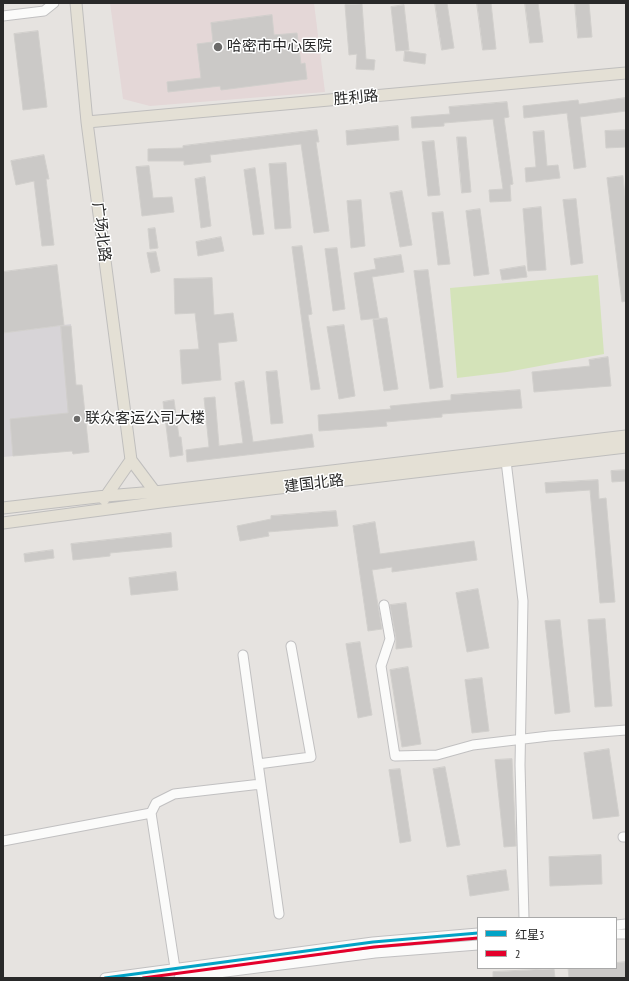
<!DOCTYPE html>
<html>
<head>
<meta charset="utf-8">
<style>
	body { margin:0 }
	#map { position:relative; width:629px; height:981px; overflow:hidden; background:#e6e3e0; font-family:"PT Sans Narrow","Noto Sans SC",sans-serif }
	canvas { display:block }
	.frame { position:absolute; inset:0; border:4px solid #292929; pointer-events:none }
	.legend { position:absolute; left:477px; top:917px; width:140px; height:52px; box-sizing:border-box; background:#fff; border:1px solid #a9a9a9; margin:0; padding:5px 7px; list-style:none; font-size:12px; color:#292929 }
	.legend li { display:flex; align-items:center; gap:8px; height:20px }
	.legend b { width:20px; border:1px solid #a9a9a9 }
</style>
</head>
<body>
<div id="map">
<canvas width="629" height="981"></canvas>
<div class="frame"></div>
<ul class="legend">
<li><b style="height:5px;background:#02a3c6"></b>红星3</li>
<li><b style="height:5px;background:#e4002b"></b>2</li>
</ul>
</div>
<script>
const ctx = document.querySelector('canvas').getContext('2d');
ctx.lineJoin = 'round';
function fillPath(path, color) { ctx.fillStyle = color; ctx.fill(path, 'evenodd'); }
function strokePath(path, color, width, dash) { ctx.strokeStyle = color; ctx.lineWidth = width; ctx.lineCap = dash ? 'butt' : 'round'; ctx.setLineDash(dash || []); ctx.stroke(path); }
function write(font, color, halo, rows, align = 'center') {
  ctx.font = font + ' "PT Sans Narrow","Noto Sans SC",sans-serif'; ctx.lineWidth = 3; ctx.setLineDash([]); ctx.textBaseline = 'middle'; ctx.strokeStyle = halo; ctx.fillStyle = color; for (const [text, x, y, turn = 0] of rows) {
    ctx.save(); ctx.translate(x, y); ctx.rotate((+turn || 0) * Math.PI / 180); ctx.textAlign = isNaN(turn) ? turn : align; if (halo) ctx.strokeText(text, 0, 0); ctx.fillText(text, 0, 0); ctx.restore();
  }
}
const industrial = new Path2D(`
	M71,324l5,61h6l7,67 -16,2 -1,-3 -69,6v-124z`);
const medical = new Path2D(`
	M110,3h204l11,89 -175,14 -27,-7z`);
const pitch = new Path2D(`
	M598,275l6,79 -97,18 -50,6 -7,-90z`);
const building = new Path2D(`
	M435,3h12l7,45 -12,2z
	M477,3h14l5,46 -13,1z
	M525,3h13l5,39 -13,1z
	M575,3h14l3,34 -14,1z
	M362,4l4,55 9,1 -1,10 -18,-1 1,-15 -8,1 -4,-50z
	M404,5l5,45 -13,1 -5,-44z
	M272,15l2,20 23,-2 4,31 4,-1 2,16 -86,11 -1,-4 -52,6 -1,-10 34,-4 -4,-34 16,-2 -2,-19z
	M38,31l9,76 -24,3 -9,-76z
	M405,51l21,3 -1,10 -21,-3z
	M625,98l1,13 -46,6 6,50 -12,2 -7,-56 -43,5 -1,-12 55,-6 1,4z
	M507,102l2,15 -5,1 9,66 -3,1 1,16 -21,1 -1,-12 14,-1 -10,-70 -49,4v3l-32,2 -1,-11 39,-3 -1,-7z
	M398,126l1,14 -52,5 -1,-14z
	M317,130l2,12h-3l13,89 -15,2 -13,-89 -91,11 1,7 -27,3v-4h-36v-12l35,-1v-2z
	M626,130v17l-20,1 -1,-17z
	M544,131l3,35 11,-1 2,13 -34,4 -1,-14 11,-1 -3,-35z
	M457,137h9l5,55 -9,1z
	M434,141l6,54 -12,1 -6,-54z
	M44,155l5,24h-3l8,66 -12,1 -8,-65 -18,4 -5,-24z
	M286,163l5,65 -16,1 -6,-65z
	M149,166l4,32 19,-1 2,15 -32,4 -6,-49z
	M255,168l9,66 -11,1 -9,-65z
	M623,176l3,30v95l-4,1 -15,-124z
	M205,177l6,49 -10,2 -6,-49z
	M402,191l10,54 -12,2 -10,-54z
	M576,199l7,64 -12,2 -8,-65z
	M361,200l4,46 -14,2 -4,-47z
	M541,207l5,63 -18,1 -5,-62z
	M480,209l9,65 -15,2 -8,-65z
	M443,212l7,52 -12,1 -6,-52z
	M155,228l3,20 -8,1 -2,-20z
	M221,237l3,14 -26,5 -2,-14z
	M302,246l10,68 -4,1 12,74 -9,1 -19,-143z
	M337,248l8,61 -12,2 -8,-62z
	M156,252l4,19 -9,2 -4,-20z
	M401,255l3,17 -32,5 7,41 -18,2 -7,-47 22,-4 -2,-10z
	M57,265l7,60 -61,8v-61z
	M525,266l2,11 -25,3 -2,-10z
	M428,270l15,117 -13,2 -16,-118z
	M212,278l2,37 19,-2 4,28 -19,2 3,37 -39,4 -2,-34 19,-1 -4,-36 -20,1 -1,-35z
	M387,318l11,71 -14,2 -11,-71z
	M344,325l11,71 -16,3 -12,-72z
	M61,326h10l5,59h6l7,67 -16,2 -1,-3 -59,5 -3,-37 58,-6z
	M608,357l3,29 -77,6 -2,-20 58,-6 -1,-6z
	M277,371l6,52 -12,1 -5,-52z
	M244,381l9,61 59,-8 2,13 -127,15 -1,-12 23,-3 -5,-49 11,-1 4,49 24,-3 -8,-60z
	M520,390l2,18 -80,6v3l-56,5 1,4 -68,5 -1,-16 73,-6 -1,-3 61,-6v-5z
	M174,400l5,37h2l2,18 -13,2 -7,-55z
	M626,470v11l-14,1 -1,-11z
	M598,480l1,19 7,-1 9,104 -15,1 -10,-113 -44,3 -1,-10z
	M336,511l2,15 -70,6 1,4 -29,5 -3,-15 34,-7v-3z
	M375,522l5,32 94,-13 3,19 -85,12v-5l-20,3 10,59 -14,2 -15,-105z
	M171,533l1,14 -62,6v3l-37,4 -2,-16z
	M53,550l1,8 -29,4 -1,-8z
	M176,572l2,18 -47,5 -2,-17z
	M478,589l11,59 -22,4 -11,-59z
	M406,603l6,44 -16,2v-11l-6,-33z
	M605,619l7,87 -17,1 -7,-87z
	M560,620l10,92 -15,2 -10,-93z
	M360,642l12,73 -14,3 -12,-74z
	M408,667l13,77 -19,3 -12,-77z
	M482,678l7,53 -17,2 -7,-53z
	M609,749l10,67 -26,3 -9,-66z
	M512,759l4,87 -12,1 -9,-87z
	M445,767l15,78 -13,2 -14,-78z
	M400,769l11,72 -11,2 -11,-73z
	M601,855l1,29 -52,2 -1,-29z
	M506,870l3,20 -39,6 -3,-20z
	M626,962v16h-57l-1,-10h48v-5z
	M554,969l1,9h-62v-6z`);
const minor = new Path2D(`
	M3,16l41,-5 10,-8
	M506,461l17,140 -3,164 4,153
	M384,605l6,34 -9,27 14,90 42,-1 36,-10 76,-9 77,-6
	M243,655l36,259
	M258,764l53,-7 -20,-111
	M623,837h3
	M3,841l148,-28
	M616,925l10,-1
	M616,934h10
	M175,968l-24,-155 5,-10 18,-9 87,-10
	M105,978l268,-36 105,-9
	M179,978l196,-25 103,-8`);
const major = new Path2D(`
	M76,3l11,119 44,338
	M87,122l539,-49
	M131,460l27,36
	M104,499l27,-39
	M3,508l103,-12 49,-4 471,-56
	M3,523l158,-21 465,-55`);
const bus1 = new Path2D(`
	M105,978l268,-36 105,-9`);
const bus2 = new Path2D(`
	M143,978l231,-31 104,-9`);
const markers = [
	[218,47,5,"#6b6a69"],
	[77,419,4,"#6b6a69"]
];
const poiNames = [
	["哈密市中心医院",227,47],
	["联众客运公司大楼",85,419]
];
const streetNames = [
	["胜利路",356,98,-5],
	["广场北路",101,232,83],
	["建国北路",314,484,-7]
];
fillPath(industrial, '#d7d4d7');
fillPath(medical, '#e4d7d7');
fillPath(pitch, '#d4e3b9');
fillPath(building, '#cbc9c7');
strokePath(building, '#d1cfcc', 1);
strokePath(minor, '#c1c0c1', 11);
strokePath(major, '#bfbebd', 13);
strokePath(minor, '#fbfbfa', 9);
strokePath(major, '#e4e0d5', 11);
strokePath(bus1, '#02a3c6', 3);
strokePath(bus2, '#e4002b', 3);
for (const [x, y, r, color] of markers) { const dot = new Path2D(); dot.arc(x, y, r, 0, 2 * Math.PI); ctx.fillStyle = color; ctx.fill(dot); strokePath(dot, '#fff', 1.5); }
write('15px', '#292929', '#fff', poiNames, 'left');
write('15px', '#292929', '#fff', streetNames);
</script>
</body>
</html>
